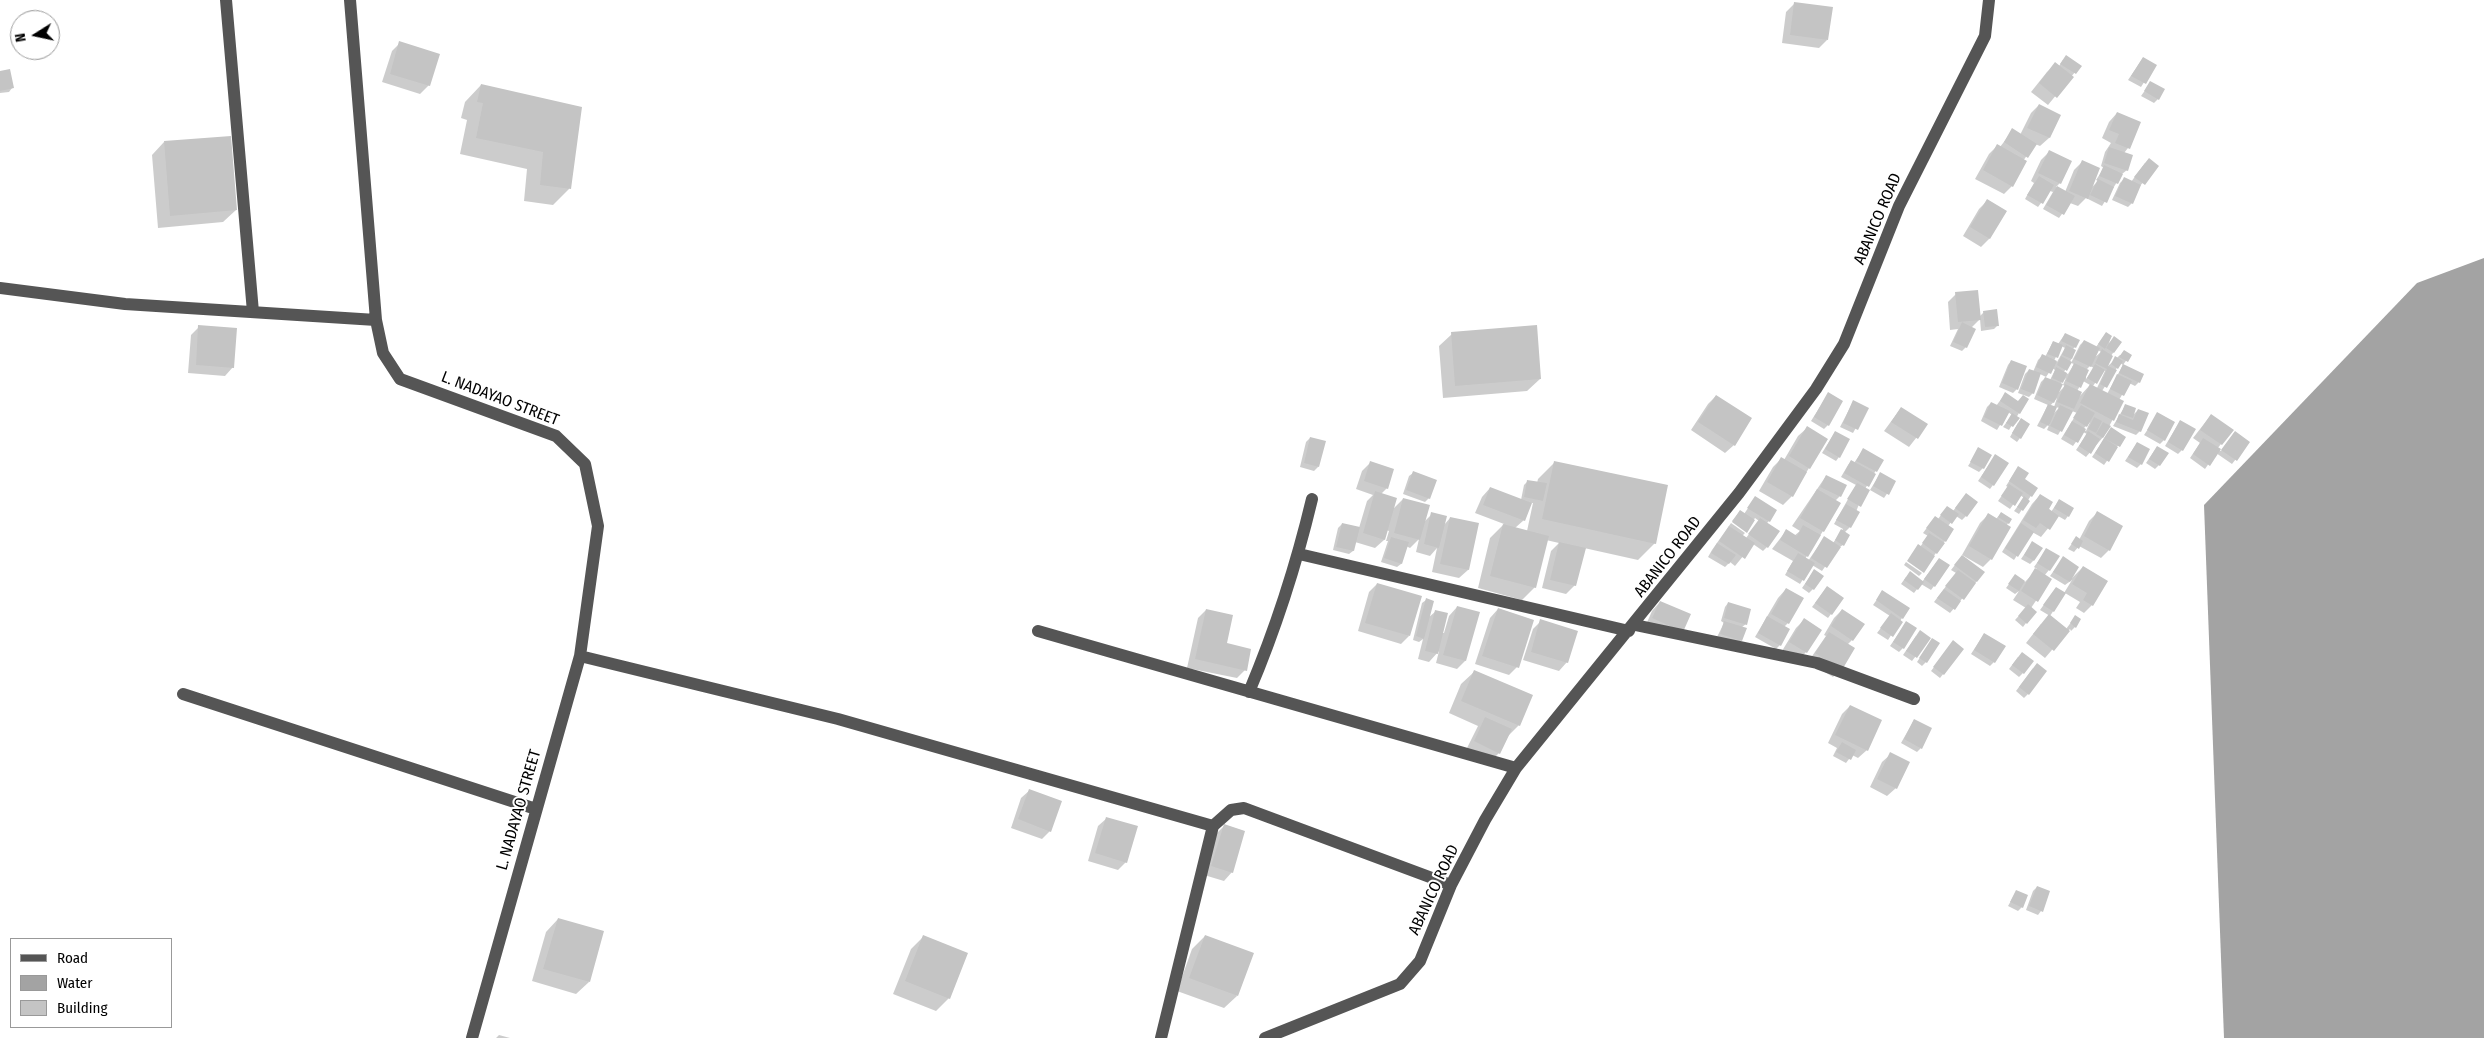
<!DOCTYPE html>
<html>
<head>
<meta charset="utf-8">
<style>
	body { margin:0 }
	#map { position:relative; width:2484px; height:1038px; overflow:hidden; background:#fff; font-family:"Fira Sans Condensed",sans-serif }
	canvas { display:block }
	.legend { position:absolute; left:10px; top:938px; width:162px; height:90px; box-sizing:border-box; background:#fff; border:1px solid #999; margin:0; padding:6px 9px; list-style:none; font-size:15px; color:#000 }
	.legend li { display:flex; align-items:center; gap:10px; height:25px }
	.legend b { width:25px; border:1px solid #999 }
	.north { position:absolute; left:10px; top:10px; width:50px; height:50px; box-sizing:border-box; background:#fff; border:1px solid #999; border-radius:50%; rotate:260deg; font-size:14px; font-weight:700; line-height:20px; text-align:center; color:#000 }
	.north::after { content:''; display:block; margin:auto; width:18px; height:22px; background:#000; clip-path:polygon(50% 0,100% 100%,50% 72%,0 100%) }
</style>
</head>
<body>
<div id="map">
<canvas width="2484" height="1038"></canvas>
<ul class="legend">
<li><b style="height:6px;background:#555"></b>Road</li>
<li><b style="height:14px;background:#a3a3a3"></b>Water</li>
<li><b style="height:14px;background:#c4c4c4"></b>Building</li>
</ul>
<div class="north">N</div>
</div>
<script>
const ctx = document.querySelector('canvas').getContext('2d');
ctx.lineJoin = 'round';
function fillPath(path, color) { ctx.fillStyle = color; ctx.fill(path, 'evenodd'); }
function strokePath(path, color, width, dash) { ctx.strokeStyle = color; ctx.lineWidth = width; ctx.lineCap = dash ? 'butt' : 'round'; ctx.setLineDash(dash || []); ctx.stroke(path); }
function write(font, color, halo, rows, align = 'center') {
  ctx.font = font + ' "Fira Sans Condensed",sans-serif'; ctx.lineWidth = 4; ctx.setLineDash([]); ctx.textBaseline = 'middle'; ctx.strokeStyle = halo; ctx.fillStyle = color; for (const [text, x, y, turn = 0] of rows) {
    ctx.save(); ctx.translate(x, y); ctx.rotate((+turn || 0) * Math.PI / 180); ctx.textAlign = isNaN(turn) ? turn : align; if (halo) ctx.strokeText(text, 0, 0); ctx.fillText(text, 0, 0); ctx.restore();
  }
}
const water = new Path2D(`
	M2484,258v780h-260l-20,-533 213,-222z`);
const shadow = new Path2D(`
	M1795,3l32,37 -8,8 -37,-5 4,-31z
	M400,43l29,42 -9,9 -38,-12 10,-31z
	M2143,58l12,7 -14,22 -13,-7z
	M2063,60l17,6 -32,39 -17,-13 16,-20 9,-8 3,2z
	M0,72l12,16 -3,4 -9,1z
	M2151,82l7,17 -4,4 -13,-7z
	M481,85l99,23 -11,81 -16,16 -29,-4 3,-32 -67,-15 7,-34 -6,-2 4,-16z
	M2039,105l20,10 -10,23 -9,8 -5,-2 -12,17 -11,25 -8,8 -29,-15 14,-25 8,-8 3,1 13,-17 7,5 11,-22z
	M2117,113l22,9 -11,26 -4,5 3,17 -5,4 -20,32 -16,-8 -8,8 -8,-3 -11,15 -16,-9 10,-17 -3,-1 -12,16 -13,-8 9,-16 -3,-2 10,-21 8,-8 11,31 -4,4 9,5 9,-22 8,-8 9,26 7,-7 -2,-1 8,-12 -3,-2 4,-14 6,-9 -9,-5 7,-16z
	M164,142l72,68 -13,12 -65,6 -6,-73z
	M2145,163l13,3 -19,21 -7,16 -4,4 -16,-7 8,-17 4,-4 7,3z
	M1987,201l18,10 -16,28 -8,8 -18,-11 16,-27z
	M1956,294l23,23 5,-5 13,14 -3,3 -13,2 -1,-12 -9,9 -5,19 -4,4 -12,-5 8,-17 -8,1 -2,-28z
	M199,327l34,40 -8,9 -37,-3 3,-38z
	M2106,333l5,4 -2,6 5,-5 6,4 -9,14 -3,10 12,-11h10l-7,10 -3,-2 -18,28 5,3 16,-29 16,17 -4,4 -6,-3 -10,17 3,2 -18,34 -18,21 -10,-7 11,-16 -4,-2 -10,14 -12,-7 16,-26 -5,-2 -14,24 -11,-5 3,-7 -6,6 -7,-3 11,-21 -14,-6 7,-17 4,-4 5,2 5,-10 -3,-2 -6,9 -6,-3 -7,19 -4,4 -11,-4 7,-19 4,-4 4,2 5,-12 4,-4 3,1 8,-15 5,2 7,-10 10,13 -3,3v8l-8,14 4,2 6,-10 -3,-1 9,-18 4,-4 12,6zM2061,346l4,2 -8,14 -3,-1zM2098,350l3,2 -7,6zM2090,366l4,2 -8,11v-9zM2104,370l1,1 -8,17 -4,-2zM2066,378l-3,7 2,1 -8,8 3,-10zM2083,381l7,4 -12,13 -1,-7zM2057,398l-3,9 -4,-1zM2056,407l3,1 -6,6zM2090,422l-4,9 -3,-2z
	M1452,334l88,45 -13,12 -84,7 -4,-52z
	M2011,361l6,28 -4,4 -14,-6 9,-22z
	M1828,394v31l-4,4 -13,-8z
	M2005,394l13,8 1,11 -10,17 -6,-3 9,-12 -4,-3 -11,18 -16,-9 6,-14 4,-4 5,3z
	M1716,396l18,49 -9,8 -34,-23 17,-26z
	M1853,402l14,6 -14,25 -13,-6z
	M2125,406l7,10 6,-6 2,21 -4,4 -23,-9z
	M1901,408l26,16 -18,23 -25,-16z
	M2158,414l6,26 -4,4 -16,-9z
	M2211,415l10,29 -4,5 4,2 14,-19 14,10 -17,22 -16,-11 -11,16 -15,-11 10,-15 -7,-5z
	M2180,421l2,29 -4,4 -13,-8z
	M2018,423l2,15 -3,4 -7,-5z
	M1807,428l2,40 -17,28 -9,9 -24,-14 14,-24 8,-8 3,1 14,-24z
	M2111,429l13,8 -20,28 -12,-8z
	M1835,432l4,25 -3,4 -14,-8z
	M1310,438l8,29 -4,4 -14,-4 6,-25z
	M2137,443l4,21 -4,4 -12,-7z
	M2157,447l2,18 -4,4 -9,-6z
	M1979,449l4,19 -4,4 -11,-6z
	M1863,450l19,10 -17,29 -15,38 -6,6 -1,12 -5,3 -16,23 -10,-6 -12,19 -15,-9 8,-14 -21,-12 14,-18 8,5 6,-5 -8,-5 34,-50 14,20 -5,5 -12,30 -18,28 3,2 16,-23 9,5 10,-14 -9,-5 22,-39 -15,-8 7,-12 3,-4 3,2z
	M1995,456l-2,29 -3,4 -12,-8z
	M1555,462l100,81 -17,17 -54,-12 -9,37 -9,9 -24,-6 9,-37 8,-8 -13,-3 -11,47 -13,13 -44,-12 12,-50 14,-14 -29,-11 7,-16 8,-9 31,12 3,-15 4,-4 9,2 1,-4zM1530,503h3l-6,28 -12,-3 9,-8z
	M1370,463l17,25 -6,6 11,16 11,-11 21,23 8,-8 12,11 6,-7 18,52 -9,8 -27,-6 5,-24 -7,8 -14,-4 3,-13 -9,9 -4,-2 -5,18 -4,3 -16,-5 7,-21h-2l3,-10 -3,-1 -2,10 -9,8 -20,-6 -2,9 -4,3 -16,-4 5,-22 4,-4 17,4 8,-27 6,-6 -17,-6 6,-18z
	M2015,472l21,16 -17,26 -5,-3 10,-13 -4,-3 -10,14 -12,-8 10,-14 -2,-1z
	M1413,473l16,25 -4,4 -22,-8 6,-18z
	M1880,474l15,8 -11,16 -14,-8z
	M2040,495l11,17 8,-12 9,16 -3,4 -7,-4 -17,21 -9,-5 -18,28 -12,-8 30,-48z
	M1755,498l14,23 -3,3 1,23 -4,4 -10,-7 -18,22 -5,-4 -5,5 -17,-10 4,-7 19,-27 14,10 -3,3 4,2 13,-17 -4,-3 -9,13 -14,-10 8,-10 4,3z
	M1963,498l3,18 -4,4 -6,-4 -8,10 -3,15 -12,16 -13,-10 8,-11 -5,-3 12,-16 3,2 6,-8h9z
	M2001,513l7,10 -17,36 -8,8 -21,-12 18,-32 8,-8 8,4z
	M2097,513l12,37 -8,8 -22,-12 -5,6 -6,-3 8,-11 3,2 10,-19z
	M2032,543l1,18 -3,3 -9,-5z
	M2047,549l2,21 -5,6 6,4 -19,28 -5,15 -3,4 -8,-7 11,-12 -13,-8 6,-9 -4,3 -9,-6 9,-12 10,6 12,-13 -3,-2z
	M2063,558l9,20 11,-11 9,38 -8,8 -8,-5 4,-6 -15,-9 -15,23 -10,-6 16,-22 8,5 8,-13 -7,5 -15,-9z
	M1958,561l19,20 -27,32 -16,-11 22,-29 -5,-3z
	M1906,562l16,11 -3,3 -15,-11z
	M1936,563l13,3 -18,24 -10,-6 -7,9 -13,-9 5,-7 16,5z
	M1811,575l2,14 -4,4 -7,-5z
	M1377,584l32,52 -8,8 -43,-13 11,-39z
	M1827,587l16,11 -15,20 -16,-11z
	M1786,589l2,34 -4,4 -4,18 -4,4 -21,-12 23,-39z
	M1883,591l19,27 -14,22 -11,-7 13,-17 -17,-11z
	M1426,600l2,18 8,-7 6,22h2l5,-17 8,-9 8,54 -8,8 -21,-6 3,-12 -10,11 -11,-3 5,-20 -4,3 -6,-2 9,-37z
	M1660,602l22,29 -37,-4 7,-16z
	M1728,603l18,21 -4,3 -1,13 -3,4 -21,-7 7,-14 -3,-2 4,-14z
	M1498,609l19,58 -8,8 -34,-11 15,-46z
	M1206,610l20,34 19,26 -8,8 -50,-10 11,-50z
	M1842,610l10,30 -5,5 -6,24 -8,8 -25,-15 18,-26 -2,-1 10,-17z
	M2075,617v10l-4,4 -1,-2 -25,29 -19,-15 15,-19 25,5z
	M1804,620l2,32 -8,9 -16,-10 14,-23z
	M1541,621l26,41 -8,9 -36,-11 10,-31z
	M1906,623l-3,25 -4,4 -9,-6z
	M1984,634l10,28 -4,4 -19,-12z
	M1916,636l13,3 -17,22 -9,-6z
	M1929,644l-3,18 -4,4 -5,-4z
	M1950,646l13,3 -23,29 -9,-7z
	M2018,657l5,16 -4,4 -10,-8z
	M2033,668l-5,26 -4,4 -8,-7z
	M1474,672l45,53 -12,12 -8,16 -8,8 -25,-11 12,-24 -29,-13 12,-29z
	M1850,706l17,44 -9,8 -6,-3 -6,8 -13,-7 4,-8 -9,-5 14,-29z
	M1914,720l7,28 -4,4 -16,-9z
	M1891,754l5,34 -9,8 -17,-9 12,-25z
	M1030,790l20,41 -8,8 -31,-11 10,-30z
	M1107,818l19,44 -8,8 -30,-9 10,-35z
	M1224,826l8,46 -8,9 -20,-6 12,-41z
	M2037,887l4,24 -3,4 -12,-5 7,-19z
	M2016,892l6,15 -4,4 -10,-5z
	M558,919l31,63 -13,12 -44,-13 14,-49z
	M1205,936l32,60 -13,12 -47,-17 15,-42z
	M923,937l26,61 -13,13 -43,-17 18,-45z
	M499,1035l11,3h-14z`);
const building = new Path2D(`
	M1794,2l39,5 -5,33 -38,-5z
	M399,41l41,13 -10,32 -40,-12z
	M2066,55l16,11 -6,8 -16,-10z
	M2143,57l14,8 -11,19 -15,-8z
	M2055,62l19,15 -17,21 -18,-15z
	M10,69l4,19 -14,3v-20z
	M2150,81l15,8 -6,11 -15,-9z
	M481,84l101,23 -11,82 -31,-4 3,-33 -67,-14 7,-35 -6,-1z
	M2039,104l22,11 -11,23 -23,-10z
	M2117,112l24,10 -11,27 -15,-6 4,-9 -10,-4z
	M2012,128l25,16 -9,14 -24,-16z
	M231,136l6,74 -67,6 -6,-75z
	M1997,144l30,17 -14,26 -30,-17z
	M2109,147l24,8 -5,16 -24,-8z
	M2049,150l23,11 -11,23 -23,-11z
	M2149,158l10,8 -14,19 -11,-8z
	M2082,160l18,8 -12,31 -19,-8z
	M2104,165l19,9 -5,10 -19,-8z
	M2039,176l15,9 -11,19 -16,-9z
	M2124,177l17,8 -8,19 -18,-8z
	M2098,179l16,8 -7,16 -17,-8z
	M2057,186l18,10 -11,19 -18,-10z
	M1987,199l20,12 -17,28 -20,-12z
	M1978,290l3,30 -23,2 -3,-30z
	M1997,309l2,17 -14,1 -2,-16z
	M1962,322l14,7 -9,19 -14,-6z
	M198,325l39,3 -3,40 -38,-3z
	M1537,325l4,54 -86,7 -4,-54z
	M2106,332l6,4 -7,13 -7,-5z
	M2065,333l15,7 -4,8 -15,-7z
	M2114,336l8,6 -8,11 -8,-5z
	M2084,340l16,8 -9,19 -17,-8z
	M2053,341l10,4 -5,13 -11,-4z
	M2066,345l10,5 -4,9 -10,-4z
	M2102,349l11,7 -5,10 9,4 -10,18 -7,-4 7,-15 -12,-6z
	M2124,350l8,5 -4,7 -9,-5z
	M2042,354l15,7 -6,13 -15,-7z
	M2061,356l11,6 -5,9 -10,-6z
	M2115,356l8,5 -5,8 -7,-5z
	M2011,360l16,6 -9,24 -16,-7z
	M2074,363l15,7 -8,18 -15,-7z
	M2095,364l10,6 -8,14 -10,-6z
	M2123,364l21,10 -4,9 -21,-10z
	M2056,367l11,6 -4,10 -11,-5z
	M2029,369l12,4 -7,21 -13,-5z
	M2117,374l15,7 -8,15 -14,-7z
	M2045,377l18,7 -9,19 -17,-8z
	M2065,384l17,8 -8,17 -17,-7z
	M2090,384l34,17 -10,20 -34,-18z
	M1828,392l15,9 -14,25 -15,-9z
	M2005,392l13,9 5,-6 6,4 -9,15 -20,-13z
	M1716,395l36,23 -17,28 -37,-24z
	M1853,400l16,8 -11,22 -15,-7z
	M1991,402l19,9 -8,15 -18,-9z
	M2048,404l9,3 -8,19 -9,-4z
	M2125,404l11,4 -3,10 -12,-4z
	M2060,405l13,6 -11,21 -12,-6z
	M2081,405l14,8 -8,14 -14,-9z
	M1901,407l27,17 -10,15 -27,-17z
	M2138,409l11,4 -8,19 -25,-10 3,-8 14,6z
	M2157,412l18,10 -10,19 -18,-11z
	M2012,413l8,5 -7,9 -7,-4z
	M2211,414l23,16 -12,15 -22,-15z
	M2094,417l8,4 -6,12 -8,-4z
	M2021,418l9,6 -9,15 -9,-6z
	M2180,420l16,9 -13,22 -15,-9z
	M2072,421l14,8 -8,14 -14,-8z
	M2103,422l8,4 -8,12 -7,-4z
	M1807,426l21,13 -18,30 -21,-13z
	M2111,427l15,10 -6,10 -16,-9z
	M1835,431l15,8 -10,19 -15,-9z
	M2088,431l12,8 -9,15 -12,-8z
	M2235,431l15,11 -13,19 -16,-11z
	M1310,437l16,4 -7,26 -15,-4z
	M2104,438l14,9 -9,15 -14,-9z
	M2203,438l18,11 -11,17 -17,-12z
	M2137,442l13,7 -8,16 -14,-8z
	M2157,446l12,7 -9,13 -11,-7z
	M1978,447l14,8 -8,14 -14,-7z
	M1863,448l21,12 -7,12 -21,-11z
	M1995,454l14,9 -15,23 -13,-9z
	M1781,457l26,15 -14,25 -26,-15z
	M1851,460l25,14 -7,13 -25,-14z
	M1370,461l24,8 -6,20 -24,-8z
	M1554,461l114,24 -12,59 -114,-25z
	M2018,466l11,7 -4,6 13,9 -6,9 -23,-16z
	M1413,471l24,9 -7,19 -24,-9z
	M1880,472l16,9 -7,14 -16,-9z
	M1826,475l21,10 -6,12 -21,-10z
	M1527,480l20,3 -4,18 -19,-4z
	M1857,483l13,7 -9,17 -14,-8z
	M2009,484l14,9 -8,13 -14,-10z
	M1490,487l42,16 -7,18 -42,-16z
	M1817,489l24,14 -17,29 -24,-14z
	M1375,491l22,7 -12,42 -22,-7z
	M1966,493l12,9 -11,15 -12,-9z
	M2040,494l13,8 -4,7 10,7 -9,14 -10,-7 -4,5 -13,-8z
	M1755,496l22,14 -7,12 -23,-14z
	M2024,496l6,5 -7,10 -6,-4z
	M1403,498l27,7 -10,35 -26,-7z
	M2059,499l15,9 -5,9 -15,-9z
	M1846,504l14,8 -9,16 -15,-8z
	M1947,506l12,8 -7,10 -12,-9z
	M1740,510l15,10 -8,13 -15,-11z
	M2097,511l26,15 -13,25 -26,-15z
	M1431,512l16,4 -8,32 -15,-4z
	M2001,512l11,7 -3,5 -11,-7z
	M1988,513l23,14 -19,33 -23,-14z
	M1935,516l19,13 -8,13 -20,-14z
	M1450,517l29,6 -10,47 -29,-6z
	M1760,518l20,13 -12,17 -20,-14z
	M1342,523l18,4 -6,24 -18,-4z
	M2021,523l13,9 -16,25 -13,-9z
	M1503,524l46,12 -13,52 -46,-12z
	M1803,525l18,10 -13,22 -28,-17 6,-11 11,7z
	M1729,526l26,17 -10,16 -26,-18z
	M1841,529l9,6 -6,11 -9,-6z
	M1929,533l16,10 -8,11 -15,-11z
	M1824,536l17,11 -14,21 -16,-10z
	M2076,536l7,5 -4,8 -8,-5z
	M1391,537l18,5 -7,22 -18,-6z
	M2032,541l11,7 -9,13 -10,-6z
	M1559,542l27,6 -10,38 -26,-6z
	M1717,543l19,12 -7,9 -18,-11z
	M1918,544l17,12 -11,17 -17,-12z
	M2046,548l14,8 -10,15 -13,-8z
	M1798,553l17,10 -11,18 -17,-10z
	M1962,555l23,17 -8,10 -23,-17z
	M2063,556l16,11 -9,15 -17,-10z
	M1939,558l11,7 -15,22 -11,-8z
	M2083,566l25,15 -15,25 -10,-6 4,-7 -15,-9z
	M2035,568l17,11 -14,23 -17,-11z
	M1814,569l10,7 -10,14 -9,-6z
	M1958,570l18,13 -12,17 -19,-14z
	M1910,571l14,11 -6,8 -14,-10z
	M2015,574l10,7 -6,10 -11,-7z
	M1377,583l45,13 -12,40 -45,-13z
	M1827,586l17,12 -12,17 -17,-12z
	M2056,587l10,6 -12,19 -11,-7z
	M1786,588l18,10 -15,26 -18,-10z
	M1944,589l17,12 -6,9 -18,-12z
	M1882,590l28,18 -7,11 -27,-19z
	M1426,598l8,3 -10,38 -8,-3z
	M1660,601l31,13 -8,18 -31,-14z
	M1728,602l23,7 -4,16 -23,-7z
	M2028,604l9,8 -10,12 -9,-8z
	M1457,606l23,6 -14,49 -23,-6z
	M1498,608l36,12 -15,48 -37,-12z
	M1206,609l27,6 -6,28 24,6 -4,22 -52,-12z
	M1842,609l23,15 -12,17 -22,-15z
	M1435,610l13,3 -10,41 -13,-3z
	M1891,613l12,9 -10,15 -13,-9z
	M2049,614l21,17 -16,20 -21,-17z
	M2075,615l6,4 -5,9 -6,-5z
	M1767,616l23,13 -9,17 -23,-13z
	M1804,618l18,12 -15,23 -18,-11z
	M1540,619l38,12 -10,32 -37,-11z
	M1724,621l23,7 -5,13 -22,-7z
	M1906,621l11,7 -13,21 -11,-7z
	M1920,630l11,8 -14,20 -11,-7z
	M1829,632l26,16 -13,22 -27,-17z
	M1984,633l22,13 -11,17 -21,-13z
	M1932,638l8,5 -13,20 -8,-5z
	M1953,640l11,9 -20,26 -11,-8z
	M2022,652l12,9 -10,13 -12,-9z
	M2037,663l10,8 -18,24 -10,-8z
	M1474,670l59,25 -13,31 -59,-25z
	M1850,705l32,15 -14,31 -33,-16z
	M1485,717l27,12 -12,25 -26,-13z
	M1914,719l18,9 -10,21 -18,-10z
	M1842,742l14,8 -5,10 -15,-8z
	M1890,752l20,10 -13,27 -20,-10z
	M1029,789l33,12 -11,31 -33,-13z
	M1106,817l32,9 -11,37 -32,-10z
	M1224,824l21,7 -12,42 -22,-7z
	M2037,886l13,5 -7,21 -14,-6z
	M2016,890l12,5 -5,13 -13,-6z
	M558,918l46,13 -14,51 -47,-13z
	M923,935l45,18 -18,46 -45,-18z
	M1205,935l49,18 -16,43 -49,-18z`);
const minor = new Path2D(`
	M226,0l27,312
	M350,0l26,320 7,33 17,26 156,57 29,28 13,62 -18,130 -108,382
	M0,288l125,16 251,16
	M1299,554l330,77
	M1635,625l182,38 97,36
	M1038,631l478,137
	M580,656l258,63 375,107
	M1249,692c27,-64 47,-126 63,-193
	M183,694l353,115
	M1161,1038l52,-212 18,-16 13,-2 207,77
	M1265,1038l135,-54 20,-23 31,-76 34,-65 31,-52 223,-275 77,-104 28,-45 55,-138 86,-170 4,-36`);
const streetNames = [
	["ABANICO ROAD",1878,219,-67],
	["L. NADAYAO STREET",500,399,21],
	["ABANICO ROAD",1668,557,-52],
	["L. NADAYAO STREET",519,810,-74],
	["ABANICO ROAD",1434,890,-65]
];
fillPath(water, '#a3a3a3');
fillPath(shadow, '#0003');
fillPath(building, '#c4c4c4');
strokePath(minor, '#555', 12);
write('16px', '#000', '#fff', streetNames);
</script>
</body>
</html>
